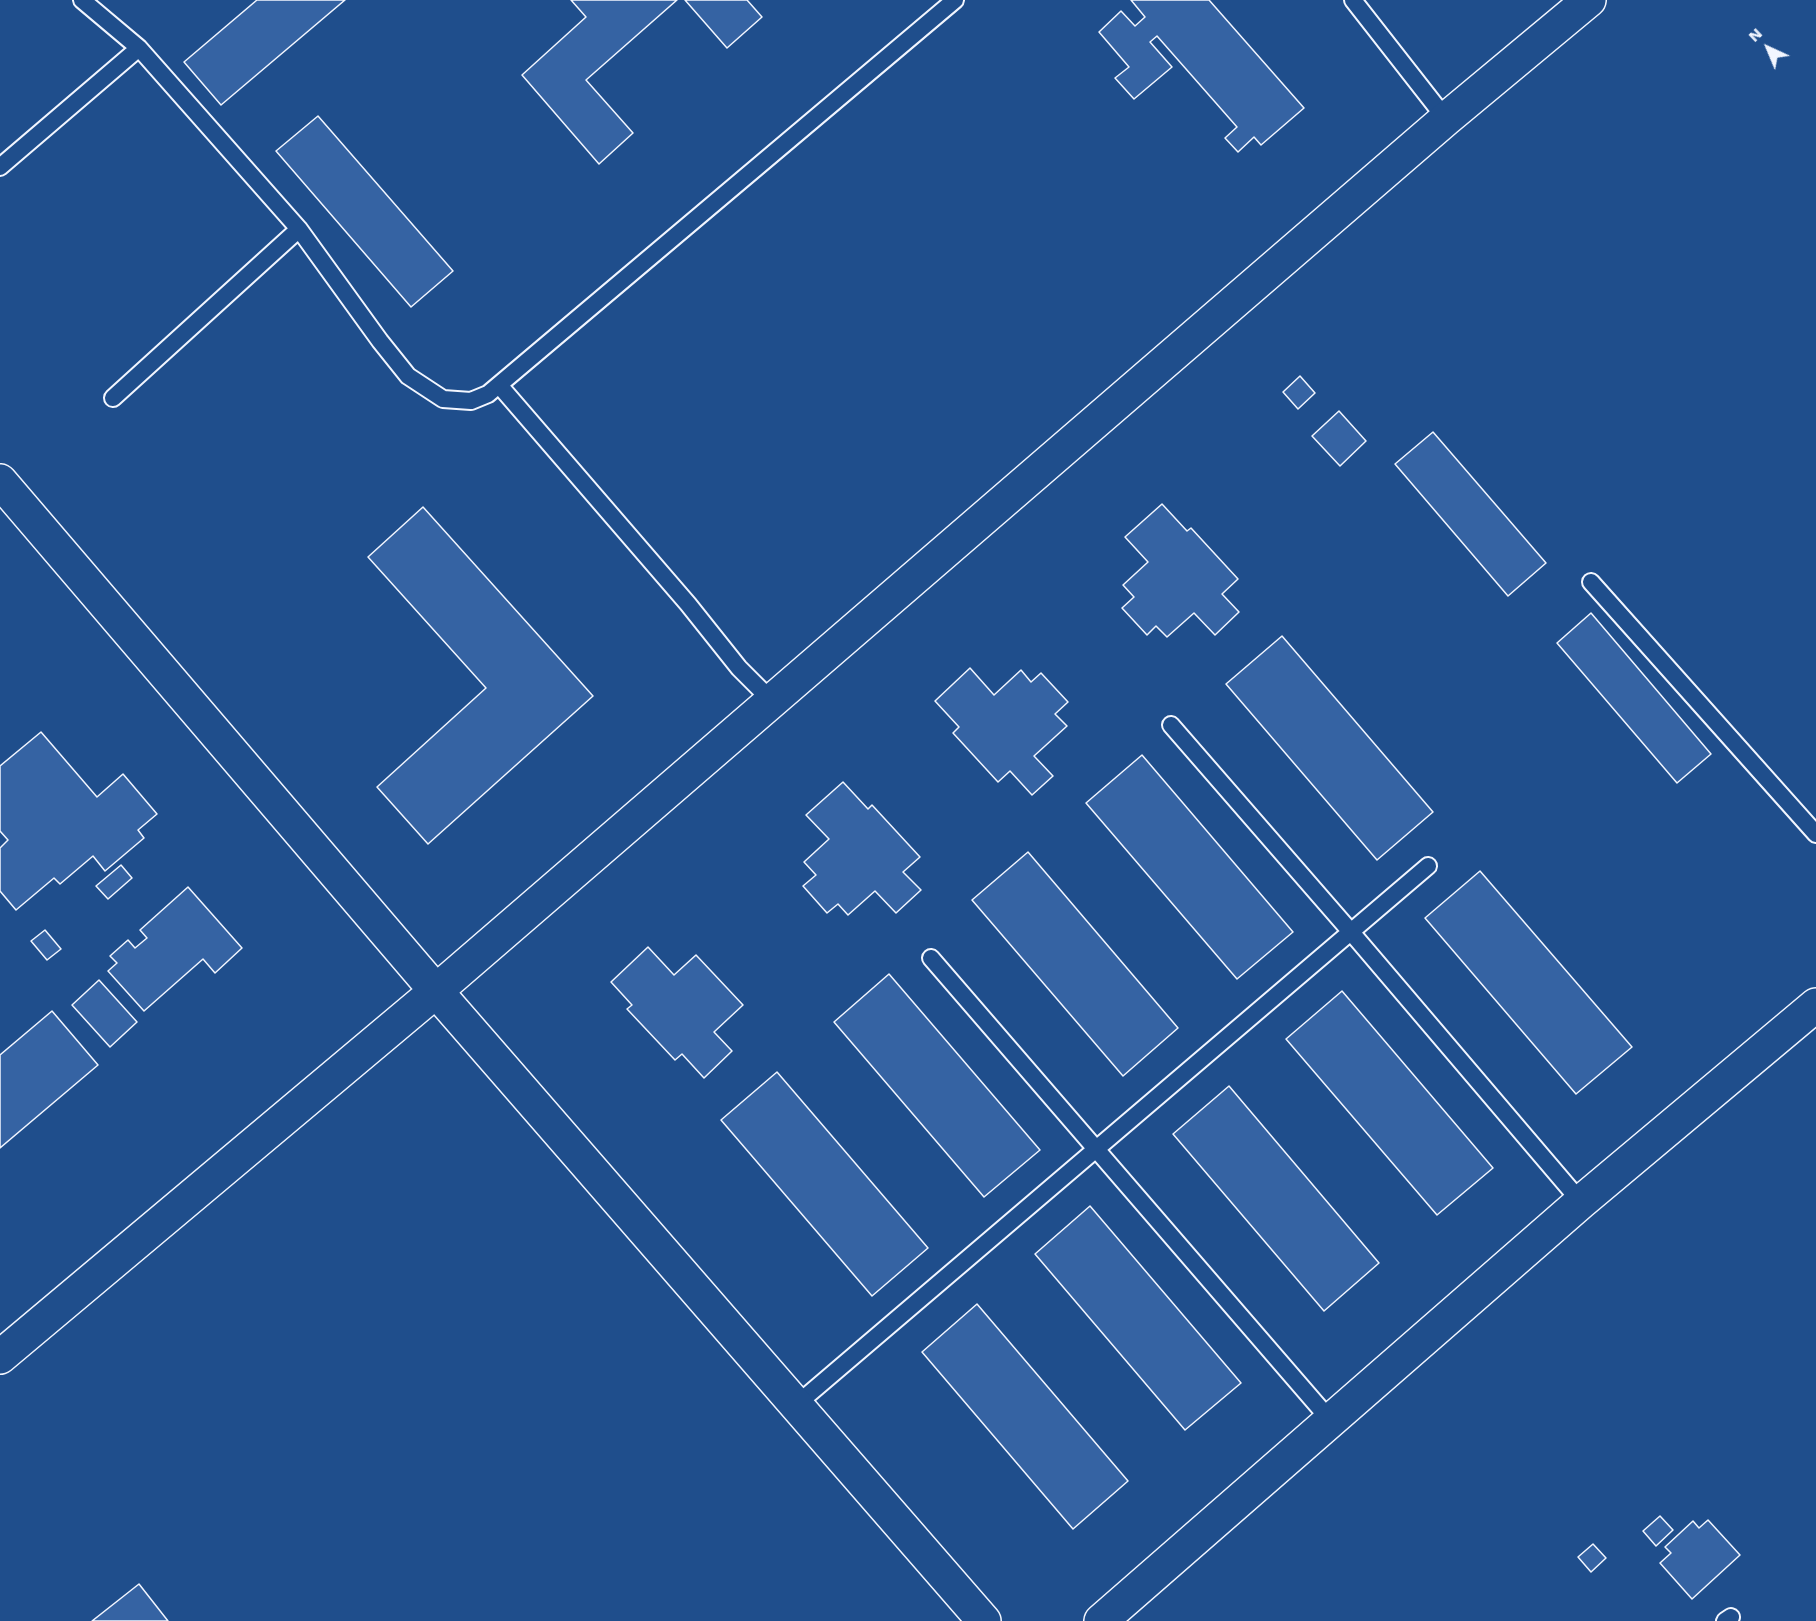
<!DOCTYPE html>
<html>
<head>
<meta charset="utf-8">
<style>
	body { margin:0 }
	#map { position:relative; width:1816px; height:1621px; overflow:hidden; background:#1f4e8c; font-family:"Work Sans",sans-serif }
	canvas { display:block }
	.north { position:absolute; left:1738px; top:18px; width:60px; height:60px; -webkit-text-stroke:4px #1f4e8c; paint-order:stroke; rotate:316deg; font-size:16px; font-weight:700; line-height:24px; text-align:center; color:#f2f6ff }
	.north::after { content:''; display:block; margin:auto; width:21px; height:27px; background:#f2f6ff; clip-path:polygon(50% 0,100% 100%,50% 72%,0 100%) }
</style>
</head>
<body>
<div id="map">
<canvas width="1816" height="1621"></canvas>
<div class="north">N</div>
</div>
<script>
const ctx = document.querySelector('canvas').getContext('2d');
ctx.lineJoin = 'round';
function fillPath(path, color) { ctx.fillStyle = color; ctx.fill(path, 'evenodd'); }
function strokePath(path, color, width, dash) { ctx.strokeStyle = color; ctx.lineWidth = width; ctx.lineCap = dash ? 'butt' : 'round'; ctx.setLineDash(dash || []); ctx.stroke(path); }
const building = new Path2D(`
	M257,0h88l-124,105 -37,-43z
	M571,0h106l-91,80 47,53 -34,31 -77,-89 64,-58z
	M685,0h62l15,17 -35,31z
	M1131,0h78l95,108 -43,37 -7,-8 -16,15 -13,-14 12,-11 -80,-91 -7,6 22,25 -38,32 -19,-21 14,-11 -30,-35 22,-21 14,15 10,-9z
	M318,116l135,155 -42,36 -135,-156z
	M1300,376l15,17 -17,16 -15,-17z
	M1339,411l27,30 -26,25 -28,-30z
	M1433,432l113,131 -38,33 -113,-132z
	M1162,504l25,27 4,-3 47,51 -16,15 17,18 -24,23 -21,-22 -27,24 -11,-11 -9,9 -25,-27 12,-11 -11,-12 25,-23 -23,-25z
	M423,507l170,189 -165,148 -51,-57 109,-99 -118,-131z
	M1591,613l120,141 -34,29 -120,-140z
	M1282,636l151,176 -56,48 -151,-176z
	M970,668l24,27 27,-25 10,12 10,-9 27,29 -13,12 12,12 -33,30 19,20 -21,19 -22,-24 -12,11 -45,-49 6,-6 -24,-26z
	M41,732l56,65 26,-23 34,40 -19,16 6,8 -39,33 -12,-15 -33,28 -6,-6 -38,32 -16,-19v-43l8,-8 -8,-9v-65z
	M1142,755l151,177 -56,47 -151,-176z
	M843,782l25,27 4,-4 48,52 -17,15 18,18 -25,23 -21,-22 -27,24 -10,-11 -11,9 -24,-27 13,-11 -12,-13 25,-23 -23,-24z
	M1028,852l150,176 -55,48 -151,-176z
	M121,865l11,13 -24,21 -12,-13z
	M1480,871l152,176 -56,47 -151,-176z
	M188,887l54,61 -27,25 -12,-14 -59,52 -36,-40 9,-8 -7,-7 18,-16 7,8 12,-10 -7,-8z
	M45,930l16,19 -14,11 -16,-19z
	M648,947l26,28 22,-20 47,50 -29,27 18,19 -28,27 -22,-24 -7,6 -48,-51 5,-4 -21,-23z
	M889,974l151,176 -56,47 -150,-175z
	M99,980l38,42 -27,25 -38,-42z
	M1342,991l151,177 -56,47 -151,-176z
	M52,1011l46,54 -98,83v-93z
	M777,1072l151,176 -56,48 -151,-176z
	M1229,1086l150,177 -55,48 -151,-177z
	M1090,1206l151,177 -56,47 -150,-176z
	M977,1304l151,177 -55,48 -151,-177z
	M1660,1516l13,14 -17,16 -13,-15z
	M1708,1520l32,35 -48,44 -32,-36 11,-10 -6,-6 28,-26 6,7z
	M1593,1544l13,14 -15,14 -13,-15z
	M139,1584l29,37h-76z`);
const service = new Path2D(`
	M82,0l57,48 160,181 81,112 28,35 35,23 28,2 17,-7 467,-394
	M1353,0l93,119
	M0,167l139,-119
	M499,385l189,219 51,64 33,33
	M113,398l186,-169
	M1591,582l225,252
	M1171,725l180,207 230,270
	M931,958l400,463
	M796,1405l632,-539
	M1725,1621l6,-4`);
const minor = new Path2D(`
	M0,481l436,510 548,630
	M0,1357l436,-366 1010,-872 143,-119
	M1101,1621l480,-419 235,-197`);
fillPath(building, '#3563a3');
strokePath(building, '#f2f6ff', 1.5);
strokePath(service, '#f2f6ff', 20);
strokePath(minor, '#f2f6ff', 36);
strokePath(service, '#1f4e8c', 16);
strokePath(minor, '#1f4e8c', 33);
</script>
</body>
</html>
